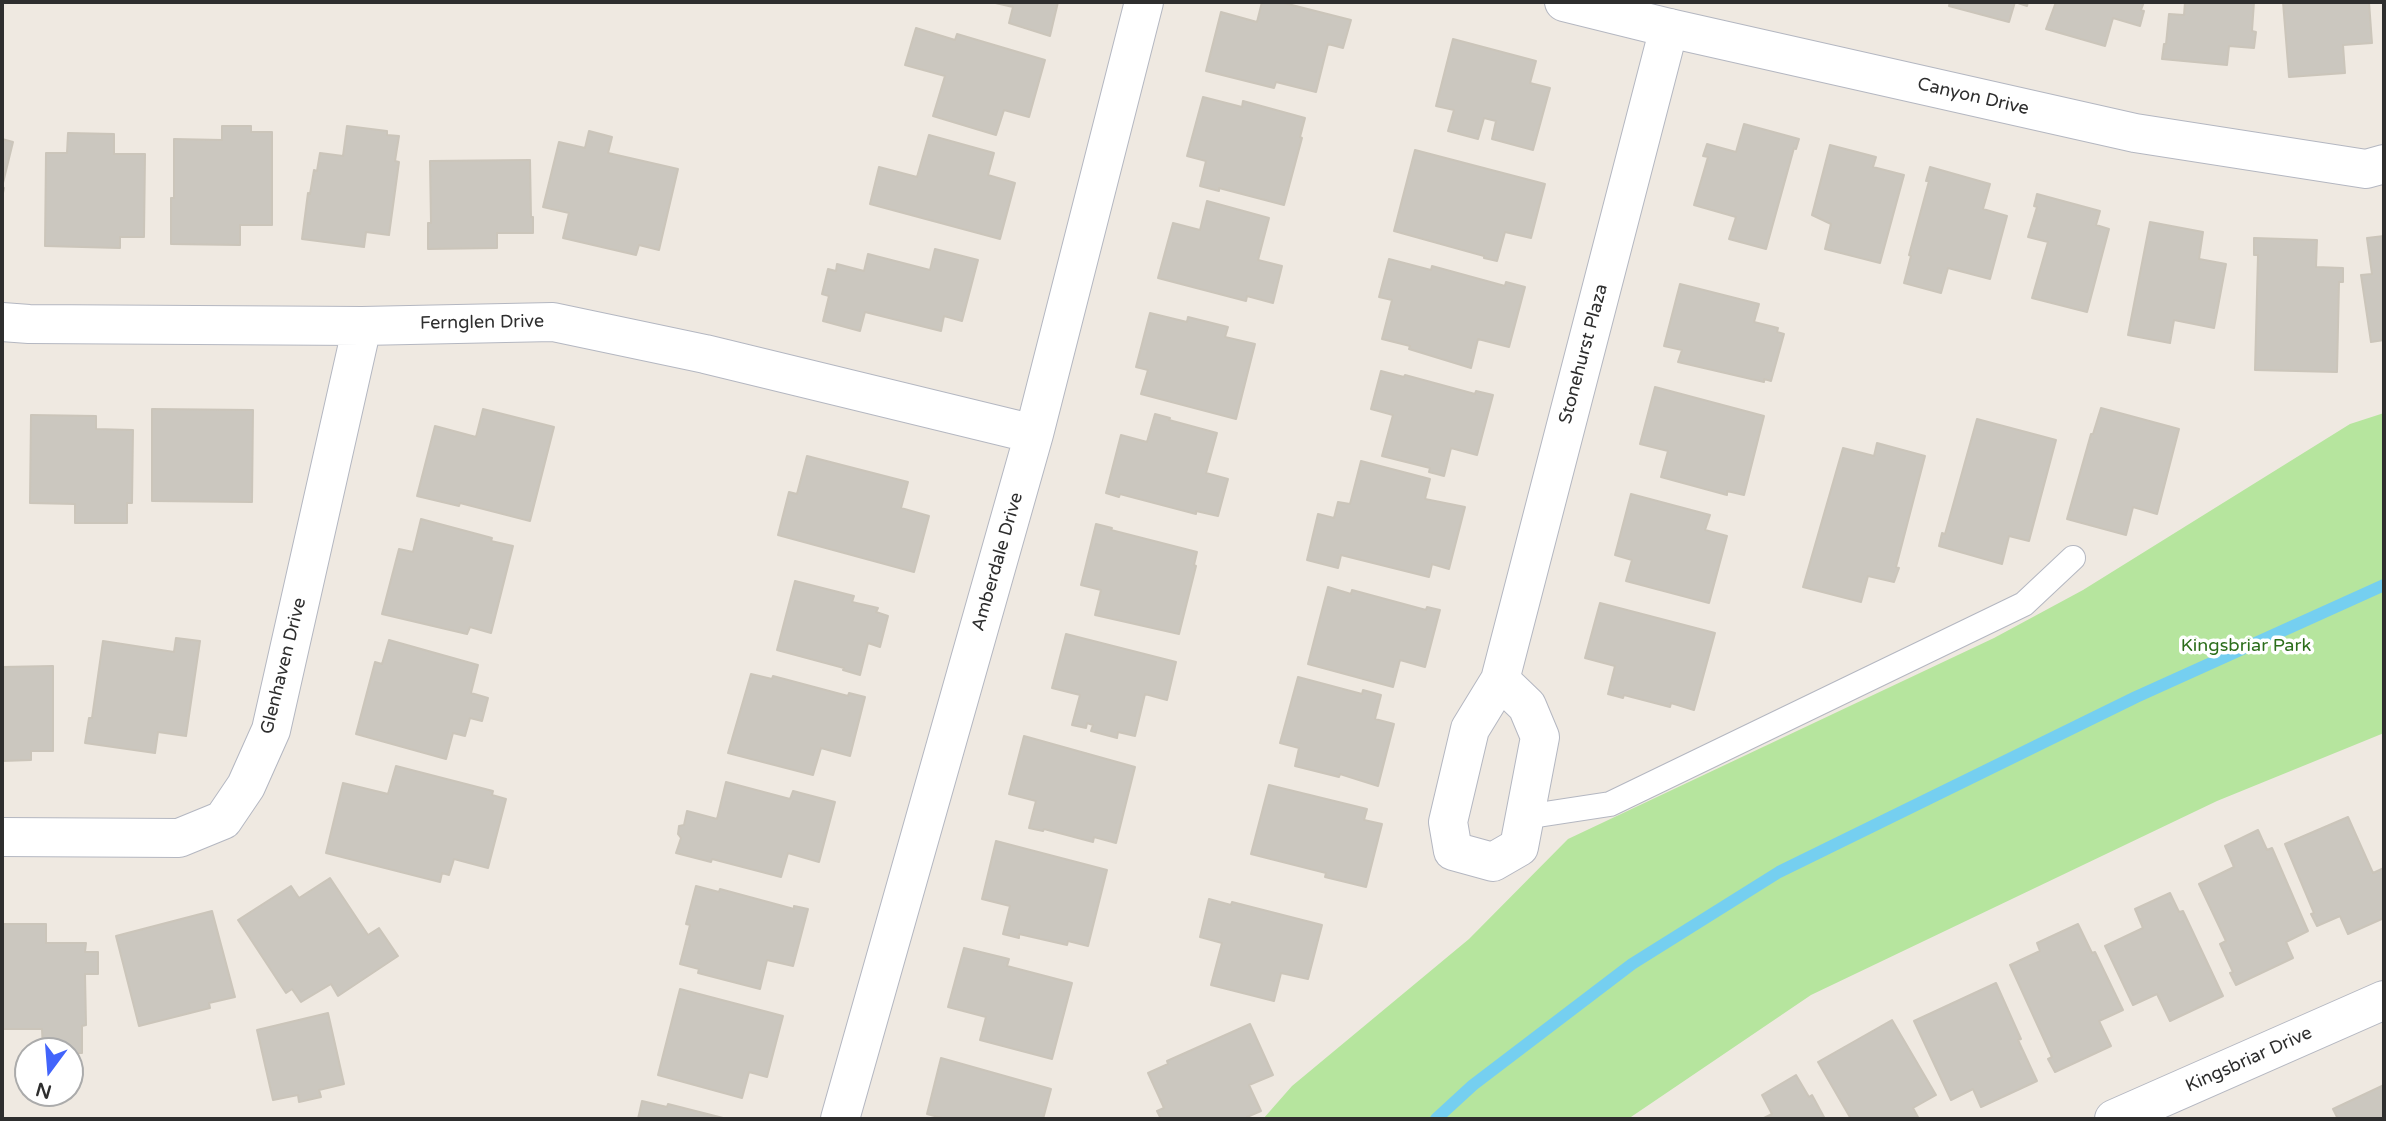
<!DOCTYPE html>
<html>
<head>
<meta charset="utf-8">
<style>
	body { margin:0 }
	#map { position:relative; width:2386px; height:1121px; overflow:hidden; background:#efe9e1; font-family:"Varela Round",sans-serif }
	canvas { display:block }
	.frame { position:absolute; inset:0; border:4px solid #2e2e2e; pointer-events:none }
	.north { position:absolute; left:14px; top:1037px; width:70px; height:70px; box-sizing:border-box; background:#fff; border:2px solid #ababab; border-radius:50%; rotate:196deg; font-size:19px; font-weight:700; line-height:28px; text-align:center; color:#2e2e2e }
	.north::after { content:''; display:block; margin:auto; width:24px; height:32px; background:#4264fb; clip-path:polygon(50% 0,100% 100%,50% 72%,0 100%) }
</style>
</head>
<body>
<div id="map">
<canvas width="2386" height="1121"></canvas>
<div class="frame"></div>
<div class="north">N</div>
</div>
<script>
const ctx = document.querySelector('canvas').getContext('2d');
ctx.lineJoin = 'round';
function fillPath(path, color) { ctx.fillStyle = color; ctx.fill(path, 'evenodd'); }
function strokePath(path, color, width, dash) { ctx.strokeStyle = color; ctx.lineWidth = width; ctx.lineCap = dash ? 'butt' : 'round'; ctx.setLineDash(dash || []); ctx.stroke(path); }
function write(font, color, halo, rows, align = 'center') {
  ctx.font = font + ' "Varela Round",sans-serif'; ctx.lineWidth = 7; ctx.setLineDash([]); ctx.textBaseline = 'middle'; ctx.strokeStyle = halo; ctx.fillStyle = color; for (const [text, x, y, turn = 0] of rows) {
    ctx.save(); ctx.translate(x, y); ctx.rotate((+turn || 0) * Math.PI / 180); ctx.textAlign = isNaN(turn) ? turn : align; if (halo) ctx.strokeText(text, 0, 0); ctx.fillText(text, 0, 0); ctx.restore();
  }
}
const green = new Path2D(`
	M2384,413v320l-167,68 -406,194 -183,124h-365l29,-33 177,-147 99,-100 426,-201 89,-48 267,-166z`);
const stream = new Path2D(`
	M1436,1119l37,-34 159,-121 147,-92 357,-175 248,-112`);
const building = new Path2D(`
	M991,2h67l-8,34 -41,-13 4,-16z
	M1262,2h18l71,18 -8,28 -15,-4 -12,48 -40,-10 -2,6 -68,-17 15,-59 36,10z
	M1950,2h78l-1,4 -12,-4 -6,20 -60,-16z
	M2056,2h88l-3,8 3,1 -4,15 -27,-8 -8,28 -59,-17z
	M2185,2h69l-2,29 4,1 -2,16 -25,-2 -2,19 -65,-6 2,-15h2l3,-30 15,1z
	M2283,2h86l3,41 -29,2 2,28 -56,4z
	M916,28l39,12 2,-6 88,26 -16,57 -25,-7 -8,25 -63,-19 12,-40 -40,-11z
	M1453,39l83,22 -6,22 20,5 -17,62 -41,-11 4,-18 -12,-3 -6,21 -30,-8 6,-21 -18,-4z
	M1203,97l39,10 1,-6 62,17 -5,19 2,1 -18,67 -65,-17v3l-19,-5 6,-25 -19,-5z
	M1744,124l55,15 -3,10 -2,-1 -28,101 -37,-10 7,-22 -42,-12 14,-48 -5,-1 4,-12 29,8z
	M222,126h29v6h21v93h-32v20l-69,-1v-46h3v-59l48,1z
	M347,126l40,5v4l12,1 -4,25 4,1 -10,73 -23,-3 -2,15 -62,-8 6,-46 2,1 4,-24 3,1 3,-18 23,3z
	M589,131l23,6 -4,16 70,16 -19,81 -20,-5 -3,10 -73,-17 6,-25 -26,-6 16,-65 26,6z
	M68,133l46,1v20h31l-1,83h-24v11l-75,-2 1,-93h21z
	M929,135l65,18 -6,22 27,8 -15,56 -130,-35 9,-37 38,10z
	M2,139l11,3 -11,45 2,1 -2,10z
	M1830,145l46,12 -3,10 31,8 -24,88 -55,-14 6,-25 -19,-9z
	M1415,150l130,34 -14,54 -26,-6 -8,29 -13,-3v-2l-90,-25z
	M530,160l1,57h2v16h-36v15l-69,1v-26h3l-1,-62z
	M1930,167l60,17 -7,25 24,7 -17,63 -42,-11 -7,25 -37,-10 7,-27 -2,-1 20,-74h-3z
	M2037,194l63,17 -4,14 13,4 -22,83 -55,-14 16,-56 -20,-5 9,-30 -3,-1z
	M1207,201l62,17 -11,42 24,6 -9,37 -26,-7 -1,5 -88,-23 15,-55 27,7z
	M2150,222l53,10 -4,27 27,5 -12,64 -40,-8 -4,23 -42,-8z
	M2384,236v104l-13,2 -10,-67 11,-1 -5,-36z
	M2254,238l63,2 -1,27 27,1v14h-4l-2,90 -82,-2 3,-115h-4z
	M935,249l43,11 -16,61 -18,-5 -3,15 -76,-19 -5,19 -37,-10 6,-25 -7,-2 6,-25 8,2 1,-7 27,7 4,-17 62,16z
	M1389,259l42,11 1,-4 73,20 1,-4 19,5 -16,60 -31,-8 -7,29 -62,-19 1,-3 -28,-7 10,-39 -13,-3z
	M1680,284l79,20 -5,18 24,6 -1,4 7,2 -13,47 -7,-2v3l-86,-20 4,-12 -18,-4z
	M1150,313l37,9 1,-5 40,10 -3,10 30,7 -19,75 -95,-25 7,-24 -12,-3z
	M1381,371l23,6 1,-2 70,19 1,-3 17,4 -16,60 -26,-7 -7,28 -15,-4 1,-4 -48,-12 11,-41 -22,-6z
	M1655,387l109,29 -20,79 -17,-4v4l-66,-18 7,-26 -28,-7z
	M2101,408l78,21 -22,85 -24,-7 -7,28 -59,-16 24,-85h2z
	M152,409l101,1 -1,92 -100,-1z
	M483,409l71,18 -24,94 -70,-18 -1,3 -42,-10 18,-70 41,11z
	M1155,414l15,4 -1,2 48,13 -11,40 22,6 -10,37 -22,-5v3l-76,-20 -1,3 -13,-4 15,-58 26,7z
	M31,415l65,1v13l37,1 -1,73h-5v20h-52v-19l-45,-1z
	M1977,419l79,21 -27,101 -20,-5 -7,28 -63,-18 3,-13 3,1z
	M1877,443l48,13 -29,111 3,1 -5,14 -26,-6 -7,26 -58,-15 40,-139 31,8z
	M807,456l101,26 -7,26 28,8 -15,56 -136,-37 11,-43 8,2z
	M1361,461l69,18 -5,20 40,8 -16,62 -17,-5 -3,13 -88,-22 -3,13 -31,-8 11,-46 16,4 4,-16 12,2z
	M1631,494l79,21 -5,15 22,6 -18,67 -83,-22 6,-21 -17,-5z
	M421,519l71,19 -1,3 22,5 -22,87 -21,-6 -3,7 -85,-20 17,-65 14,3z
	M1096,524l16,4 -1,2 86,22 -3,13 2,1 -17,68 -84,-19 6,-25 -20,-5z
	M795,581l59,15 -2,6 26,6 -2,4 12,4 -8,31 -12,-4 -8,32 -17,-5 1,-2 -67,-18z
	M1328,587l23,7 1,-4 74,20 1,-3 13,3 -15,57 -25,-7 -7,27 -85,-23z
	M1600,603l115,30 -21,77 -23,-7 -1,4 -46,-12 -1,3 -15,-4 7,-28 -30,-8z
	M1066,634l110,28 -9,38 -22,-6 -10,42 -17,-4 -1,6 -26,-7 2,-6 -6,-2 -1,5 -14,-3 8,-30 -28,-7z
	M176,638l24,3 -14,95 -28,-4 -3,21 -70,-10 4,-25h3l11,-77 71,11z
	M389,640l89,25 -7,28 17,5 -6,23 -12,-3 -5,18 -12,-3 -7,26 -90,-25 19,-72 7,2z
	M53,666v85h-22v9l-29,1v-94z
	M751,674l21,5 1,-3 75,20 1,-3 16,4 -15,59 -29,-8 -8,27 -85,-22z
	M1298,677l64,17 1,-4 18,5 -6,24 19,5 -16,62 -38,-12 -1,3 -44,-11 4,-18 -19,-5z
	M1024,736l111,31 -19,76 -22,-6 -1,5 -49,-13 -1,2 -14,-3 7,-27 -27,-7z
	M396,766l97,25 -1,4 14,4 -18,69 -34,-9 -5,16 -7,-2 -2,9 -114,-29 17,-70 45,11z
	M726,782l64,17 3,-8 42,11 -16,60 -31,-9 -7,24 -69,-18 -1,3 -35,-9 5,-15 -3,-4 1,-8 5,-1 3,-14 30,8z
	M1269,785l98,24 -3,11 18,4 -16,63 -41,-10 1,-4 -75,-19z
	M2348,817l25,56 11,-5v50l-36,16 -8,-18 -23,10 -6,-12 3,-1 -29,-69z
	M2258,830l9,20 5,-2 36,83 -22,11 7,16 -57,27 -6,-12 3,-1 -13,-28 6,-3 -27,-57 35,-17 -9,-21z
	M996,841l111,29 -19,76 -20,-5 -1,4 -48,-11v4l-16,-4 7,-28 -28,-7z
	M330,878l38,57 11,-7 19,28 -60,40 -7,-12 -30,18 -9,-13 -6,4 -48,-73 53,-34 8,12z
	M696,886l23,6 1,-3 74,20v-3l14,3 -15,57 -26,-6 -7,29 -62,-16 1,-4 -19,-5 10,-39 -4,-1z
	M2170,893l9,19 4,-1 40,85 -53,25 -13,-27 -24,11 -28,-59 38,-18 -8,-19z
	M1209,899l22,6 1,-3 90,23 -14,54 -27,-6 -7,28 -63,-16 11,-42 -22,-6z
	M212,911l23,86 -26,6 1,5 -71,18 -23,-90z
	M2,924h44v19h40l-1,9h13v22h-13l1,51 -4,1v27h-12v-2h-27l-1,-22h-40z
	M2078,924l14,29 3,-1 28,58 -24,11 12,25 -56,26 -7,-13 4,-2 -42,-92 30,-14 -3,-8z
	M964,948l45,11 -2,7 65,17 -20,76 -72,-19 6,-23 -38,-10z
	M1996,983l25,56 -3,1 19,41 -56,26 -8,-18 -22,11 -37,-79z
	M680,989l103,27 -16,61 -18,-5 -7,26 -84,-23z
	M328,1013l16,71 -25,6 2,7 -22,5 -1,-7 -25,5 -16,-70z
	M1892,1020l44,75 -23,13 6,11h-68l-33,-57z
	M1250,1024l23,51 -24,10 12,26 -14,6v2h-86l-4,-8 7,-3 -16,-35 20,-9 -1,-3z
	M941,1058l110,31 -8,30h-97l-19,-5z
	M1796,1075l13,22 3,-2 13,24h-63l10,-5 -10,-19z
	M2384,1085v34h-46l-5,-10z
	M642,1101l25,6 1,-3 59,15h-89z`);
const lane = new Path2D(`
	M1525,817l85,-13 414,-200 49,-46`);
const street = new Path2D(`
	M2,322l27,2 333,2 191,-4 152,32 329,80
	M1500,680l27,26 13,31 -21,110 -26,15 -40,-11 -5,-29 22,-93 30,-49 169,-652
	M2,837l177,1 44,-18 23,-34 25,-56 91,-404
	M840,1119l194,-685 110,-432
	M2114,1119l270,-119`);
const secondary = new Path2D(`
	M1564,2l105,26 466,105 231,36 18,-5`);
const streetNames = [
	["Canyon Drive",1973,97,13],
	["Fernglen Drive",482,323,-1],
	["Stonehurst Plaza",1584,354,-75],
	["Amberdale Drive",998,562,-74],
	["Glenhaven Drive",284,666,-76],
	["Kingsbriar Drive",2249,1060,-24]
];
const parkNames = [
	["Kingsbriar Park",2246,646]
];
fillPath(green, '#b6e59e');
strokePath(stream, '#75cff0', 12);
fillPath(building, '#cbc7bf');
strokePath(building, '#cbc5ba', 2);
strokePath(lane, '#b4b7c1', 26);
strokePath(street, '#b4b7c1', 40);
strokePath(secondary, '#b4b7c1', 40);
strokePath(lane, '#fff', 24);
strokePath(street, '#fff', 38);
strokePath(secondary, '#fff', 38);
write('18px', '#2e2e2e', '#fff', streetNames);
write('18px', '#2c6e1b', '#fff', parkNames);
</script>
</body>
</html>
